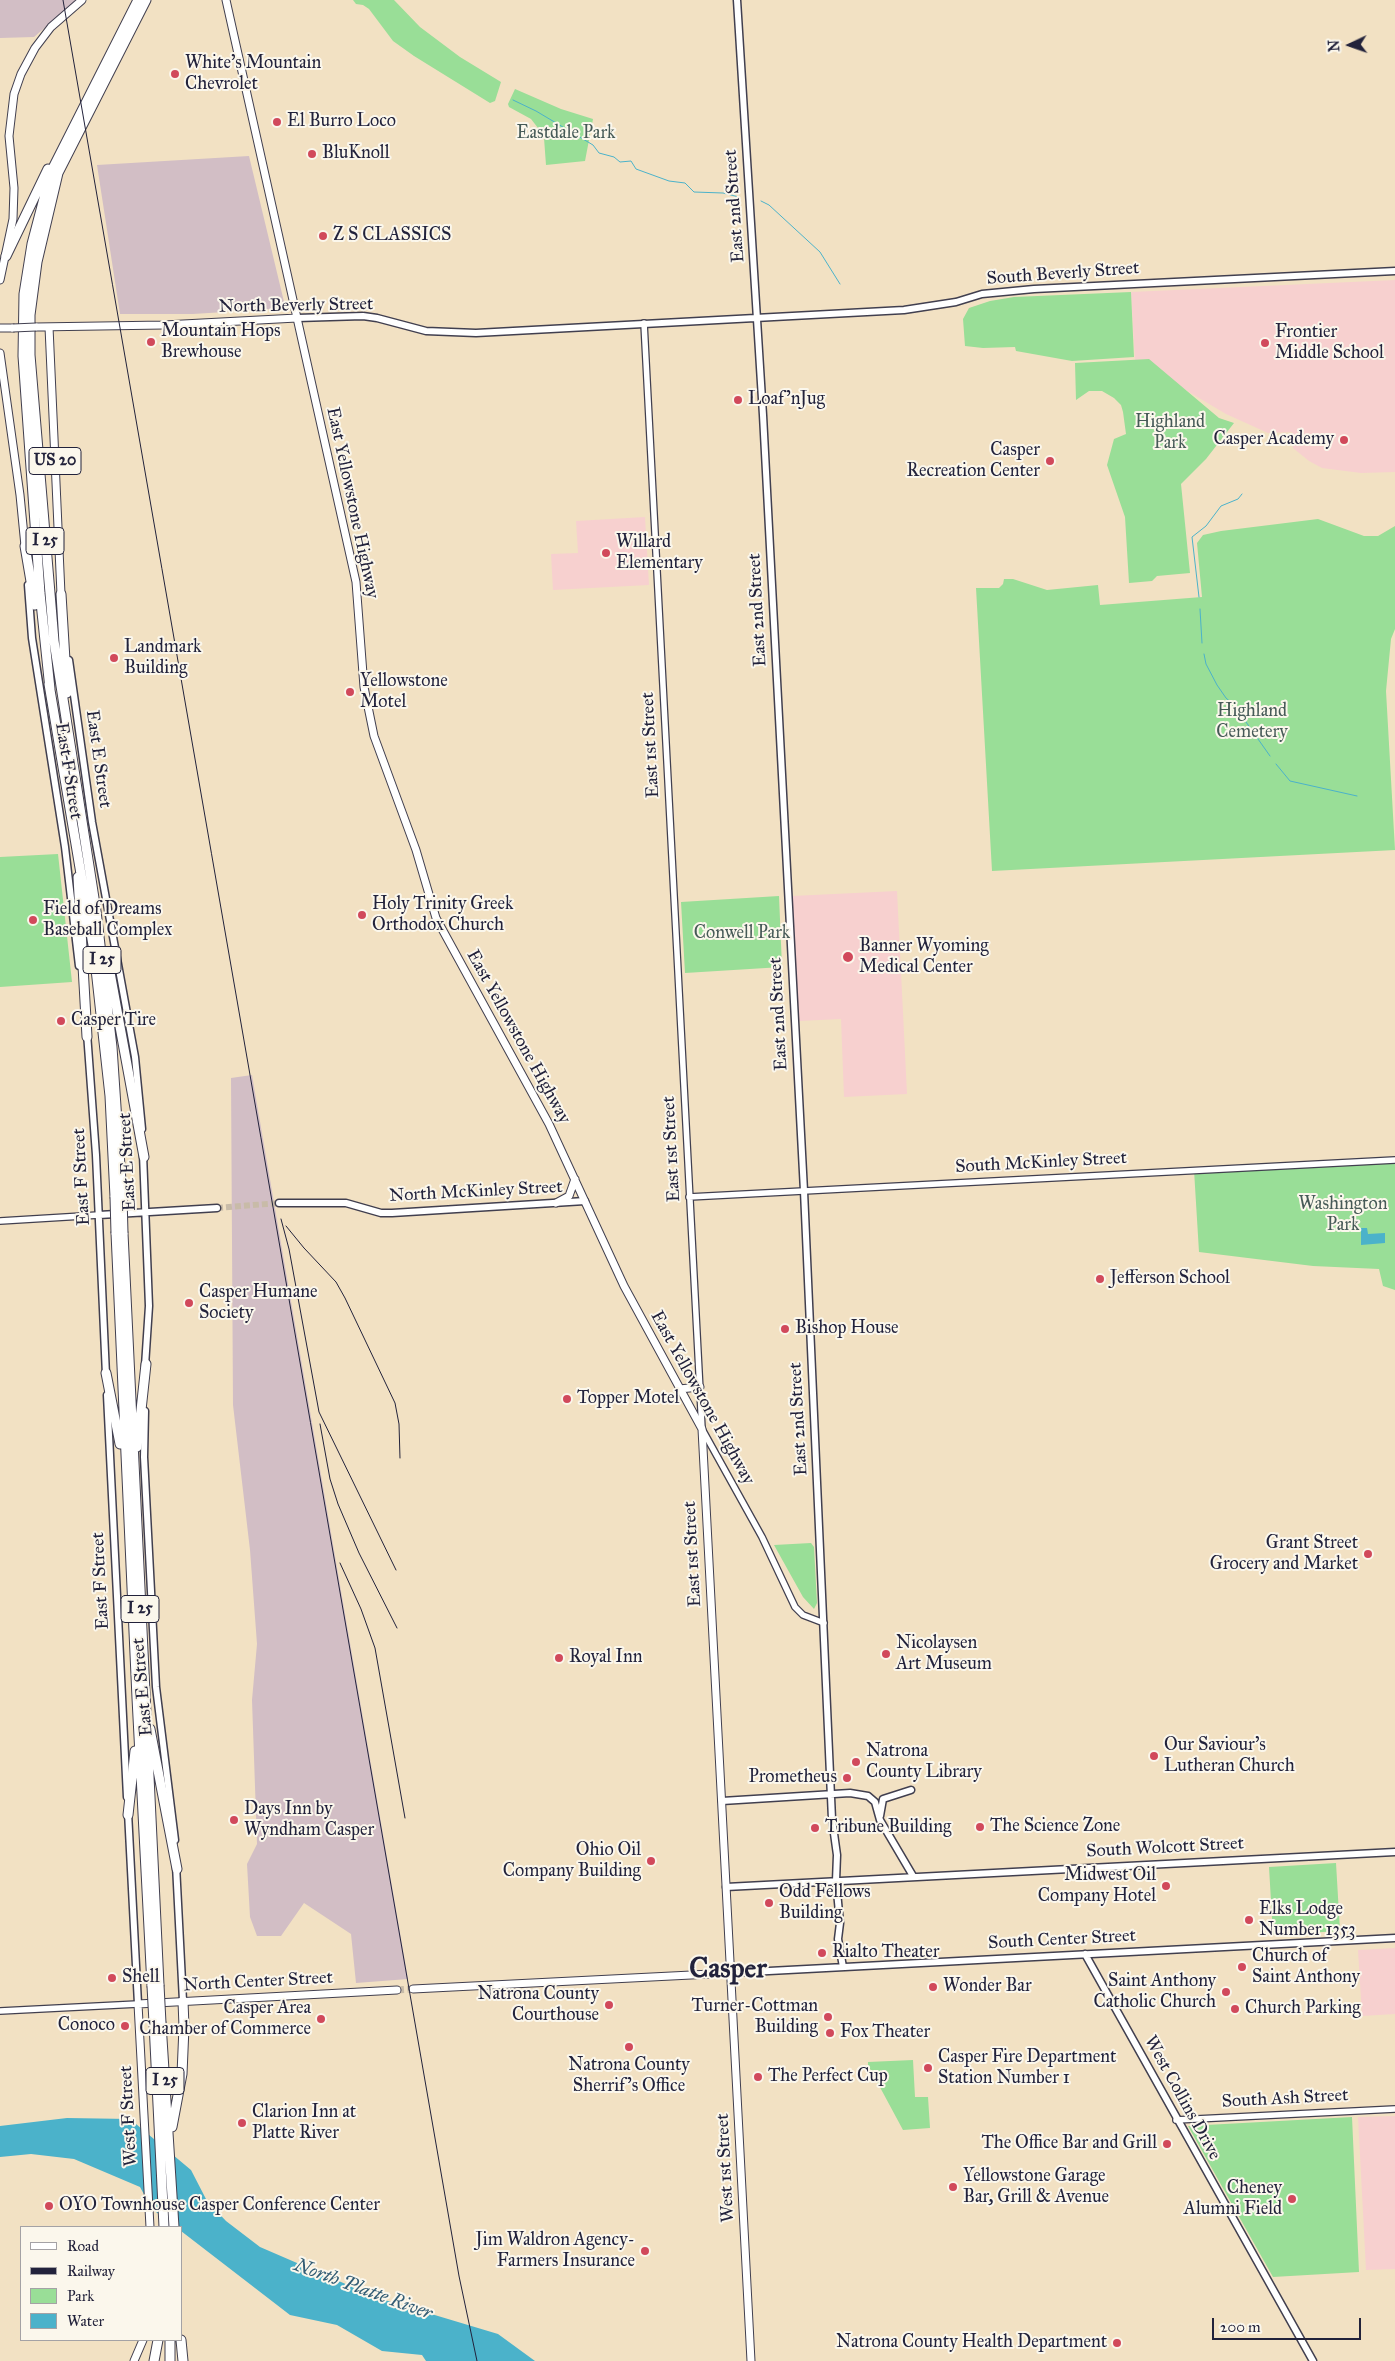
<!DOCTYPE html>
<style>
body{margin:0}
#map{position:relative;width:1395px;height:2361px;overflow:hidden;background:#f2e1c3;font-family:"IM FELL Great Primer",serif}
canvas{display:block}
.legend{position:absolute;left:20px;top:2226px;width:162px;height:115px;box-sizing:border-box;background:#fbf7ec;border:1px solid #a4a2a5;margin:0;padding:6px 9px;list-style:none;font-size:15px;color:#22223b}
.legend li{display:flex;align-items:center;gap:10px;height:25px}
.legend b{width:25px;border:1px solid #a4a2a5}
.north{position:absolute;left:1325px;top:20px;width:50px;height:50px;-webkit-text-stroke:4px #fbf7ec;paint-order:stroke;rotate:267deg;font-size:14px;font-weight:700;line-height:20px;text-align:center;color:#22223b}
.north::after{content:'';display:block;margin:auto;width:18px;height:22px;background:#22223b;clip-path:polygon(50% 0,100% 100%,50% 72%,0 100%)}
.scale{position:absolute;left:1212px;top:2318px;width:149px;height:22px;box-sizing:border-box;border:2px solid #22223b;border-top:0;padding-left:6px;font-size:15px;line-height:18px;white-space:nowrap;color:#22223b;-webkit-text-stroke:4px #fbf7ec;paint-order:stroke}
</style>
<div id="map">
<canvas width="1395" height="2361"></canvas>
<ul class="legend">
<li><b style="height:6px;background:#fff"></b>Road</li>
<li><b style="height:6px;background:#22223b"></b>Railway</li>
<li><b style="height:14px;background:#99de97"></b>Park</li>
<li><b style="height:14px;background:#4bb2ca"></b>Water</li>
</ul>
<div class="north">N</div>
<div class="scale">200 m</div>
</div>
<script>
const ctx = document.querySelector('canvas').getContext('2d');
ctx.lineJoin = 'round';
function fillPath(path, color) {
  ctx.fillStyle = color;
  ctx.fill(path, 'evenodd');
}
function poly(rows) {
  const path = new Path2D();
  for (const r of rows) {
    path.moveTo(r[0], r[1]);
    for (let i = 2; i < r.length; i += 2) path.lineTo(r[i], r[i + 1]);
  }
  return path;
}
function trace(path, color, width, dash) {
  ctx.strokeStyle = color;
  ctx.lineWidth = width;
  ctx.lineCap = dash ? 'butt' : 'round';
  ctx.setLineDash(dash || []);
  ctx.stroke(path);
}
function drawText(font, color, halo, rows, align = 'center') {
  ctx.font = font + ' "IM FELL Great Primer",serif';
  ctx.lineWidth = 4;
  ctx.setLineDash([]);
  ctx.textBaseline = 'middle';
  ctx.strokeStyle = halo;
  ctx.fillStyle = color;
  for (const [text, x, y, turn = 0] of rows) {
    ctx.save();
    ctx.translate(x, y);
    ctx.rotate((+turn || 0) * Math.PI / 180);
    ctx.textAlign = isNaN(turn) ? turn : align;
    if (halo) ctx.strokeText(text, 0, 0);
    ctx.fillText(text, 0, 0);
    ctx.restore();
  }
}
fillPath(poly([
 [1395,280,1395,472,1361,473,1322,468,1309,461,1293,448,1292,432,1268,433,1226,414,1135,360,1131,292],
 [645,517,649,585,553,590,551,554,578,553,576,521],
 [897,891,907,1094,844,1097,841,1019,799,1021,792,896],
 [1395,1948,1395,2014,1362,2016,1358,1950],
 [1395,2116,1395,2269,1366,2270,1358,2117]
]), '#f7d0cf');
fillPath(poly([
 [0,0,77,0,34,37,0,38],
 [249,156,285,306,272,309,193,314,120,314,97,165],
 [252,1075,408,1979,356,1983,351,1934,304,1903,281,1936,257,1936,250,1917,247,1864,257,1844,252,1700,257,1644,250,1550,233,1405,231,1078]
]), '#d2bec5');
fillPath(poly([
 [353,0,394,0,420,27,460,57,501,82,495,101,490,103,414,56,393,41,369,9,363,5,356,4],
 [515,89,561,109,593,119,585,161,546,165,544,138,538,128,531,119,509,107,508,104],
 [1131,292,1134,357,1072,361,1016,351,1015,347,983,348,965,346,963,319,969,308,990,301,1014,297],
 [1149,359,1219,418,1234,423,1206,459,1181,484,1190,573,1157,576,1152,581,1129,583,1125,517,1107,465,1114,439,1126,434,1123,412,1121,405,1114,398,1102,391,1089,391,1076,400,1075,363],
 [1318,519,1364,536,1378,536,1395,526,1395,629,1391,639,1386,691,1395,850,992,871,976,588,999,588,1003,584,1004,579,1013,579,1047,590,1098,585,1100,605,1202,597,1197,543,1203,535,1221,531],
 [58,854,72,982,0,987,0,857],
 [779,896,782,967,685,973,681,902],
 [1395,1161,1395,1290,1383,1286,1379,1269,1313,1266,1199,1252,1194,1170],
 [811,1543,814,1547,817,1603,814,1609,803,1597,774,1545],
 [1336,1863,1340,1931,1273,1935,1269,1867],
 [913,2060,915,2097,928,2097,930,2128,903,2130,868,2065,868,2062],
 [1352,2117,1359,2272,1273,2277,1188,2126]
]), '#99de97');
fillPath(poly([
 [1361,1228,1367,1228,1368,1234,1385,1233,1385,1243,1361,1245],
 [67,2118,130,2119,191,2170,207,2201,226,2221,260,2247,378,2298,498,2334,535,2361,426,2361,422,2355,382,2351,337,2325,290,2315,181,2231,181,2227,176,2227,152,2209,140,2187,74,2159,31,2154,0,2157,0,2126]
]), '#4bb2ca');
trace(poly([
 [513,100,536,111,593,145,599,153,614,157,620,162,631,161,636,169,669,181,685,183,694,192,723,193,739,197],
 [761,201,769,205,820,252,840,284],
 [1199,597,1192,537,1206,526,1221,506,1238,499,1242,494],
 [1200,609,1202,643],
 [1204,654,1206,664,1217,685,1226,698,1234,705,1270,756],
 [1276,764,1290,781,1357,796]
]), '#4bb2ca', 1);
trace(poly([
 [217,1208,279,1203]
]), '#c8bba8', 6, [6, 3]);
trace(poly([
 [397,1990,413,1989]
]), '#c8bba8', 7, [7, 3.5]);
const tertiary = poly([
 [644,323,702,1429,762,1537,795,1607,803,1615,824,1623],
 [689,1197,1395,1160],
 [0,1221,99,1215],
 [0,2011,138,2004],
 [1176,2120,1395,2109]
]);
const secondary = poly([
 [737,0,763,415,804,1191,832,1819,837,1855,836,1881,840,1923,838,1939,843,1967],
 [297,318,363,316,377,318,426,331,476,333,904,310,956,302,982,294,1034,289,1395,271],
 [28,585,32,638,65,847,79,966],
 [69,660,92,822,135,1057,142,1129],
 [87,1033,96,1155,106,1375],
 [143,1154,149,1306,145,1366],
 [279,1203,346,1203,381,1213,392,1213,585,1201],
 [99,1215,217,1208],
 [107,1395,127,1797],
 [145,1411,144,1457,156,1687,175,1840],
 [722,1801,850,1793,868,1796,875,1802,880,1820,913,1876],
 [128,1812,138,2004],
 [880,1816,883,1799,911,1790],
 [176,1865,183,2001],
 [726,1887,1395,1852],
 [1085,1954,1313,2361],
 [731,1973,1395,1938]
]);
const primary = poly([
 [226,0,356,582,364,687,374,736,416,850,436,918,549,1124,624,1286,702,1429,751,2361],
 [0,280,13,219,14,188,9,136,14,94,21,74,35,48,51,27,82,0],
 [36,327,164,325,297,318],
 [49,327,61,594],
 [0,328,13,328],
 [0,353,20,495,25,546],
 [556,1203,569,1196,575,1179],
 [679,1389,700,1387],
 [413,1989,731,1973],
 [150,2227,138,2004,397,1990],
 [134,2361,143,2340]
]);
const motorway = poly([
 [6,256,48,169],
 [25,546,35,605],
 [61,594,67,693],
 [49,684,94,951,110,1096,115,1197],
 [50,689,40,593,23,356,24,294,32,244,51,172,138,0],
 [78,877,87,1037],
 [107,956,144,1157],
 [122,1196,112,1047,96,911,54,641,30,355,30,315,37,262,58,173,146,0],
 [116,1233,137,1698,152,1986],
 [123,1233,159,1985],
 [106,1373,120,1444],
 [137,1447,146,1364],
 [150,1729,177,1869],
 [128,1815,135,1751],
 [154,2023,164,2227],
 [161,2023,174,2227],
 [172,2127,182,2074,184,2027,183,2001],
 [181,2340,183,2361],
 [154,2361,158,2340],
 [170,2361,170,2340]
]);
trace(tertiary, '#413f4f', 8);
trace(secondary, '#413f4f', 9);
trace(primary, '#413f4f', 9);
trace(motorway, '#413f4f', 11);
trace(tertiary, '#fff', 5.5);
trace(secondary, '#fff', 6);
trace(primary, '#fff', 7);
trace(motorway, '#fff', 9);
trace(poly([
 [63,0,459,2276,477,2361],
 [281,1219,289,1249,319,1412,396,1570],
 [286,1226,304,1248,336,1282,345,1298,395,1403,399,1424,400,1458],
 [320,1424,330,1479,338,1504,359,1553,397,1628],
 [340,1563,361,1609,375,1648,405,1818]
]), '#22223b', 1);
const primaryBridge = poly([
 [13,328,36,327]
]);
const motorwayBridge = poly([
 [122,1196,123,1233],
 [115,1197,116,1233],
 [159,1985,161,2023],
 [152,1986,154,2023]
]);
trace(primaryBridge, '#413f4f', 9, []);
trace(motorwayBridge, '#413f4f', 11, []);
trace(primaryBridge, '#fff', 7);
trace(motorwayBridge, '#fff', 9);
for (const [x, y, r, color] of [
 [175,74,5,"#d1495b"],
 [277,122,5,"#d1495b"],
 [312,154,5,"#d1495b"],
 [323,236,5,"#d1495b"],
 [151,342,5,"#d1495b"],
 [1265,343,5,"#d1495b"],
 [738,400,5,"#d1495b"],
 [1344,440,5,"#d1495b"],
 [1050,461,5,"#d1495b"],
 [606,553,5,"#d1495b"],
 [114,658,5,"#d1495b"],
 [350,692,5,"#d1495b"],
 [362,915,5,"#d1495b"],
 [33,920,5,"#d1495b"],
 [848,957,6,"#d1495b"],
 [61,1021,5,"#d1495b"],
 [1100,1279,5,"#d1495b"],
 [189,1303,5,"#d1495b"],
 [785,1329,5,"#d1495b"],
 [567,1399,5,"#d1495b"],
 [1368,1554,5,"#d1495b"],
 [886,1654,5,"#d1495b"],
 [559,1658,5,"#d1495b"],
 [1154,1756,5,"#d1495b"],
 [856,1762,5,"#d1495b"],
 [847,1778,5,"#d1495b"],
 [234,1820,5,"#d1495b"],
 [980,1827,5,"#d1495b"],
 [815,1828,5,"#d1495b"],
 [651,1861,5,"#d1495b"],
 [1166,1886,5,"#d1495b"],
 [769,1903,5,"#d1495b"],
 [1249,1920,5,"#d1495b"],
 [822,1953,5,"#d1495b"],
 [1242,1967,5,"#d1495b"],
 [112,1978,5,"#d1495b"],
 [933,1987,5,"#d1495b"],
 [1226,1992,5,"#d1495b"],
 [609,2005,5,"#d1495b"],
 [1235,2009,5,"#d1495b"],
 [828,2017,5,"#d1495b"],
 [321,2019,5,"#d1495b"],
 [125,2026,5,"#d1495b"],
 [830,2033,5,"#d1495b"],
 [629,2047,5,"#d1495b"],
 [928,2068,5,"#d1495b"],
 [758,2077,5,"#d1495b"],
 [242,2123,5,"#d1495b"],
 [1167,2144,5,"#d1495b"],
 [953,2187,5,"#d1495b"],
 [1292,2199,5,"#d1495b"],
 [49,2206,5,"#d1495b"],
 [645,2251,5,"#d1495b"],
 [1117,2343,5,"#d1495b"]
]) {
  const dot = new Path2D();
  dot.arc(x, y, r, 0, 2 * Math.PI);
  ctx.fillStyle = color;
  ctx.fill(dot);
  trace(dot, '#fbf7ec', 2);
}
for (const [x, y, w] of [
 [55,461,52],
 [45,541,38],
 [102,960,38],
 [140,1609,38],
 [165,2081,38]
]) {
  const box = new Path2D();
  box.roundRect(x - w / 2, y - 13.5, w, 27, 4);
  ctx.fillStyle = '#fbf7ec';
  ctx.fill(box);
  trace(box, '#22223b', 1);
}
drawText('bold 16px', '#22223b', null, [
 ["US 20",55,461],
 ["I 25",45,541],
 ["I 25",102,960],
 ["I 25",140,1609],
 ["I 25",165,2081]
]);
drawText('18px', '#22223b', '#fbf7ec', [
 ["White's Mountain",185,64],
 ["Chevrolet",185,85],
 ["El Burro Loco",287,122],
 ["BluKnoll",322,154],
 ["Z S CLASSICS",333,236],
 ["Mountain Hops",161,332],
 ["Brewhouse",161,353],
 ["Frontier",1275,333],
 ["Middle School",1275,354],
 ["Loaf'nJug",748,400],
 ["Casper Academy",1334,440,"right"],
 ["Casper",1040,451,"right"],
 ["Recreation Center",1040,472,"right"],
 ["Willard",616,543],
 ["Elementary",616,564],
 ["Landmark",124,648],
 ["Building",124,669],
 ["Yellowstone",360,682],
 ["Motel",360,703],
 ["Holy Trinity Greek",372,905],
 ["Orthodox Church",372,926],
 ["Field of Dreams",43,910],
 ["Baseball Complex",43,931],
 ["Banner Wyoming",859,947],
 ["Medical Center",859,968],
 ["Casper Tire",71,1021],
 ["Jefferson School",1110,1279],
 ["Casper Humane",199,1293],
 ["Society",199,1314],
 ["Bishop House",795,1329],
 ["Topper Motel",577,1399],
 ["Grant Street",1358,1544,"right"],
 ["Grocery and Market",1358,1565,"right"],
 ["Nicolaysen",896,1644],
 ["Art Museum",896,1665],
 ["Royal Inn",569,1658],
 ["Our Saviour's",1164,1746],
 ["Lutheran Church",1164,1767],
 ["Natrona",866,1752],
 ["County Library",866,1773],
 ["Prometheus",837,1778,"right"],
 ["Days Inn by",244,1810],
 ["Wyndham Casper",244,1831],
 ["The Science Zone",990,1827],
 ["Tribune Building",825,1828],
 ["Ohio Oil",641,1851,"right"],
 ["Company Building",641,1872,"right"],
 ["Midwest Oil",1156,1876,"right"],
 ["Company Hotel",1156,1897,"right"],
 ["Odd Fellows",779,1893],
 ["Building",779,1914],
 ["Elks Lodge",1259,1910],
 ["Number 1353",1259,1931],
 ["Rialto Theater",832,1953],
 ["Church of",1252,1957],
 ["Saint Anthony",1252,1978],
 ["Shell",122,1978],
 ["Saint Anthony",1216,1982,"right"],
 ["Catholic Church",1216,2003,"right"],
 ["Wonder Bar",943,1987],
 ["Natrona County",599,1995,"right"],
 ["Courthouse",599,2016,"right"],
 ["Turner-Cottman",818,2007,"right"],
 ["Building",818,2028,"right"],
 ["Casper Area",311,2009,"right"],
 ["Chamber of Commerce",311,2030,"right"],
 ["Church Parking",1245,2009],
 ["Conoco",115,2026,"right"],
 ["Fox Theater",840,2033],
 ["Casper Fire Department",938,2058],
 ["Station Number 1",938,2079],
 ["Natrona County",629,2066,"center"],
 ["Sherrif's Office",629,2087,"center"],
 ["The Perfect Cup",768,2077],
 ["Clarion Inn at",252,2113],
 ["Platte River",252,2134],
 ["The Office Bar and Grill",1157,2144,"right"],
 ["Yellowstone Garage",963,2177],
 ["Bar, Grill & Avenue",963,2198],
 ["Cheney",1282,2189,"right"],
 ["Alumni Field",1282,2210,"right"],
 ["OYO Townhouse Casper Conference Center",59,2206],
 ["Jim Waldron Agency-",635,2241,"right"],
 ["Farmers Insurance",635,2262,"right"],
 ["Natrona County Health Department",1107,2343,"right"]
], 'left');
drawText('18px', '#465a57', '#fbf7ec', [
 ["Eastdale Park",566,134],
 ["Highland",1170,423],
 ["Park",1170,444],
 ["Highland",1252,712],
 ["Cemetery",1252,733],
 ["Conwell Park",742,934],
 ["Washington",1343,1205],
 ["Park",1343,1226]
]);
drawText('18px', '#22223b', '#fbf7ec', [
 ["East 2nd Street",735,206,-94],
 ["South Beverly Street",1063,274,-4],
 ["North Beverly Street",296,306,-1],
 ["East Yellowstone Highway",352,503,78],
 ["East 2nd Street",758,610,-93],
 ["East 1st Street",651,745,-93],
 ["East E Street",98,759,82],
 ["East F Street",68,771,81],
 ["East 2nd Street",779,1014,-93],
 ["East Yellowstone Highway",518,1037,61],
 ["East 1st Street",672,1149,-93],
 ["East E Street",128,1162,-93],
 ["South McKinley Street",1041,1163,-3],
 ["East F Street",82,1177,-93],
 ["North McKinley Street",476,1192,-3],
 ["East Yellowstone Highway",702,1398,61],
 ["East 2nd Street",799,1419,-93],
 ["East 1st Street",693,1554,-93],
 ["East F Street",101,1581,-93],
 ["East E Street",143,1687,-95],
 ["South Wolcott Street",1165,1848,-3],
 ["South Center Street",1062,1940,-3],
 ["North Center Street",258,1982,-3],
 ["West Collins Drive",1182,2098,61],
 ["South Ash Street",1285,2099,-3],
 ["West F Street",129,2116,-93],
 ["West 1st Street",726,2168,-93]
]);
drawText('italic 19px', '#325c74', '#fbf7ec', [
 ["North Platte River",363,2290,20]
]);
drawText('bold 28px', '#22223b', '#fbf7ec', [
 ["Casper",728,1970]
]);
</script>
